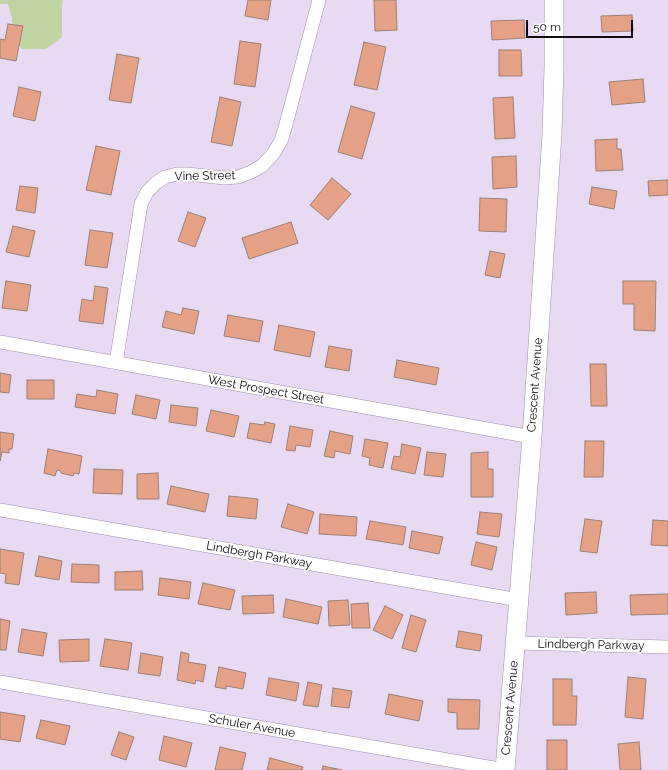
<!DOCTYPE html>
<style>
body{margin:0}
#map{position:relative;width:668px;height:770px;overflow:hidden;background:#e8daf3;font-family:Raleway,sans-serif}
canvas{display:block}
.scale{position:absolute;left:526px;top:20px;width:107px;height:18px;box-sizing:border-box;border:2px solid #0f0a13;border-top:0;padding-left:5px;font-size:12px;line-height:14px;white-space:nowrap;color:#0f0a13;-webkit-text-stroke:3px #fff;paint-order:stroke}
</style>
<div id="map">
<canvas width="668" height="770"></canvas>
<div class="scale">50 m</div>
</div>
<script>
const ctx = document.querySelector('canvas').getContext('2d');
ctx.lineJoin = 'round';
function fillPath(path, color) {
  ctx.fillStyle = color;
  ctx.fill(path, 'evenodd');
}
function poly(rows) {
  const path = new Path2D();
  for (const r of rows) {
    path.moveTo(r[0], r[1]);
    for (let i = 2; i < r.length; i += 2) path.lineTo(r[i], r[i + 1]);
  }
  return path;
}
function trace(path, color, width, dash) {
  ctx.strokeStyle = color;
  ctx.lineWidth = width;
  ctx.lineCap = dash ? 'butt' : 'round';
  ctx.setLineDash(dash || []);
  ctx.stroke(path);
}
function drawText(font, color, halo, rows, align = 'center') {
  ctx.font = font + ' Raleway,sans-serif';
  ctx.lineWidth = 3.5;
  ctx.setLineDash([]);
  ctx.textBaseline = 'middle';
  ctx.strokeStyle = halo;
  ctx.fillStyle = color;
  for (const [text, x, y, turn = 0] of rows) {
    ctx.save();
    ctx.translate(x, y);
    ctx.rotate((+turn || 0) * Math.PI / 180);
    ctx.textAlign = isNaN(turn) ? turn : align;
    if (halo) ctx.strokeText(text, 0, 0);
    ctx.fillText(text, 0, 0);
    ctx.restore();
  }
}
fillPath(poly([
 [0,0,63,0,62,5,62,37,46,49,22,49,13,36,12,18,8,4,0,4]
]), '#bfd3a3');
const building = poly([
 [248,0,271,0,268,20,245,16,248,0],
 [374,0,396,0,397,30,375,31,374,0],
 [632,15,633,31,602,32,601,16,632,15],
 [524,20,525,38,492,40,491,21,524,20],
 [8,24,23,26,16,61,0,58,0,39,5,40,8,24],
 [240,41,261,44,255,87,234,84,240,41],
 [364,42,386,47,377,90,354,85,364,42],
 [499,50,521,50,522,76,499,76,499,50],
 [117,54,139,58,131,103,109,100,117,54],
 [643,79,645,102,612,105,609,82,643,79],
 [19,87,41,92,35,121,13,116,19,87],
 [220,97,241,102,232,146,211,142,220,97],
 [513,97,515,138,495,139,493,98,513,97],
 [351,106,375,113,362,159,338,152,351,106],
 [617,139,617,149,621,149,623,170,596,171,595,140,617,139],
 [96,146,120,151,111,195,86,190,96,146],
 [516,156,517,187,493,189,492,157,516,156],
 [332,178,351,194,328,220,310,205,332,178],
 [668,180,668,195,649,196,648,181,668,180],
 [20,186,38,188,35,213,16,210,20,186],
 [592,187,617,191,614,209,589,204,592,187],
 [480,198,507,199,506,232,479,231,480,198],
 [188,212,206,218,195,247,178,241,188,212],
 [291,222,298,243,249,259,242,238,291,222],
 [13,226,35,231,29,257,6,252,13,226],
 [90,230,113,233,107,268,85,265,90,230],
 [490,251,505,254,500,278,485,275,490,251],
 [6,281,31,285,27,311,2,308,6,281],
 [623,281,656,281,655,331,634,330,634,304,623,304,623,281],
 [95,286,108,288,103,324,79,321,82,299,93,301,95,286],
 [183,308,199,311,194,334,162,327,166,311,181,315,183,308],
 [228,315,263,321,259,342,224,336,228,315],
 [279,325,315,332,310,357,274,350,279,325],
 [329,346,352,350,349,371,325,367,329,346],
 [397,360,439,368,436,385,394,377,397,360],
 [590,364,606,364,607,406,591,406,590,364],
 [0,373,11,375,9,393,0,392,0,373],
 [27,380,54,380,54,399,27,399,27,380],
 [97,390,118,394,115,414,75,407,77,394,96,397,97,390],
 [136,395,160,400,156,419,132,414,136,395],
 [171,405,198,408,196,426,169,422,171,405],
 [211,410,239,416,234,437,206,431,211,410],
 [265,422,275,424,271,443,247,438,250,423,264,425,265,422],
 [290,426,313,430,310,447,296,445,295,451,286,450,290,426],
 [330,431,353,436,350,454,335,451,334,458,324,456,330,431],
 [0,432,14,434,12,449,9,449,9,453,2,452,0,461,0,432],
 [365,439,388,443,383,468,369,465,370,458,362,456,365,439],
 [585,441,604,441,603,477,584,477,585,441],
 [402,444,421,448,415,474,391,469,394,456,400,457,402,444],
 [48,449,82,456,79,474,74,473,73,476,61,473,61,471,57,470,55,476,44,473,48,449],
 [427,452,446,454,443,477,424,475,427,452],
 [488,452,488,469,493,469,493,497,471,497,471,453,488,452],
 [94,469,123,470,122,494,93,493,94,469],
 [158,473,159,499,137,499,137,474,158,473],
 [171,486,209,494,205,512,167,504,171,486],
 [229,496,258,499,256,519,227,516,229,496],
 [288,504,314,512,307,534,281,527,288,504],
 [480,512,502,514,499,537,477,534,480,512],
 [320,514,357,517,356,536,319,534,320,514],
 [585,519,602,521,597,553,580,551,585,519],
 [653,520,668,521,668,546,651,545,653,520],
 [370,521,406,527,403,545,366,539,370,521],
 [412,531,443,537,439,554,409,548,412,531],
 [476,542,497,547,492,570,471,565,476,542],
 [0,549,24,553,19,585,5,583,6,574,0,573,0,549],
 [39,556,62,561,59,580,35,576,39,556],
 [72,564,99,565,99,583,71,582,72,564],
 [142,571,143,590,115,590,115,572,142,571],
 [160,578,191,582,189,599,158,595,160,578],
 [203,583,235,590,230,610,198,604,203,583],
 [596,592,597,613,566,615,565,593,596,592],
 [668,594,668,614,631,615,630,595,668,594],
 [273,595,274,613,243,614,242,596,273,595],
 [286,599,322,607,318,624,283,617,286,599],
 [348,600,350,625,329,626,328,601,348,600],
 [368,603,370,628,352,628,351,604,368,603],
 [385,606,403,615,392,639,373,630,385,606],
 [411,615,426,620,416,652,402,648,411,615],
 [0,619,10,621,6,650,0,650,0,619],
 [22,629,47,633,43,656,18,652,22,629],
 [459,631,482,635,480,651,456,647,459,631],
 [89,639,89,661,60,662,59,640,89,639],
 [105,639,132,643,128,670,100,666,105,639],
 [181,652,189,654,188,662,206,665,203,682,196,680,195,684,177,680,181,652],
 [141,653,163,657,160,676,138,673,141,653],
 [219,667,246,673,243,689,226,686,226,689,215,687,219,667],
 [628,677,646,679,643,719,625,717,628,677],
 [269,678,299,683,296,701,266,695,269,678],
 [553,679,572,679,572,696,577,696,576,725,553,725,553,679],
 [308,682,322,685,318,707,303,705,308,682],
 [333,688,352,691,349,708,331,706,333,688],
 [389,694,423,701,419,721,385,714,389,694],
 [448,699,480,700,479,729,457,729,457,713,448,712,448,699],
 [0,712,25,716,20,742,0,739,0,712],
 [41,720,70,726,65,745,36,738,41,720],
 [119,732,134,737,126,760,111,755,119,732],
 [164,736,192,743,186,767,159,760,164,736],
 [547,740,567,740,567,770,547,770,547,740],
 [639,742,641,770,620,770,618,744,639,742],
 [220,747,246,753,242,770,215,770,220,747],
 [270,758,303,767,302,770,267,770,270,758],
 [323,766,342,770,322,770,323,766]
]);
fillPath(building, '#e4a188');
trace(building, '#9a7f75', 1);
const street = poly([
 [0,342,532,437],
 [116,363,141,204,147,192,156,183,165,177,177,174,188,174,224,178,238,177,251,172,262,166,273,154,281,141,285,128,319,0],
 [0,510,519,600],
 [515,643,668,647],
 [0,682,505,770]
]);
const secondary = poly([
 [505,770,532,437,552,134,554,67,554,0]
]);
trace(street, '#9d8fa7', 14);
trace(secondary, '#9d8fa7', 20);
trace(street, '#fff', 13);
trace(secondary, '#fff', 19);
drawText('12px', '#0f0a13', '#fff', [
 ["Vine Street",205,176,-1],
 ["Crescent Avenue",535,385,-86],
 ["West Prospect Street",266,390,10],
 ["Lindbergh Parkway",259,555,10],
 ["Lindbergh Parkway",591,645,1],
 ["Crescent Avenue",510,708,-85],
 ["Schuler Avenue",252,726,10]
]);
</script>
